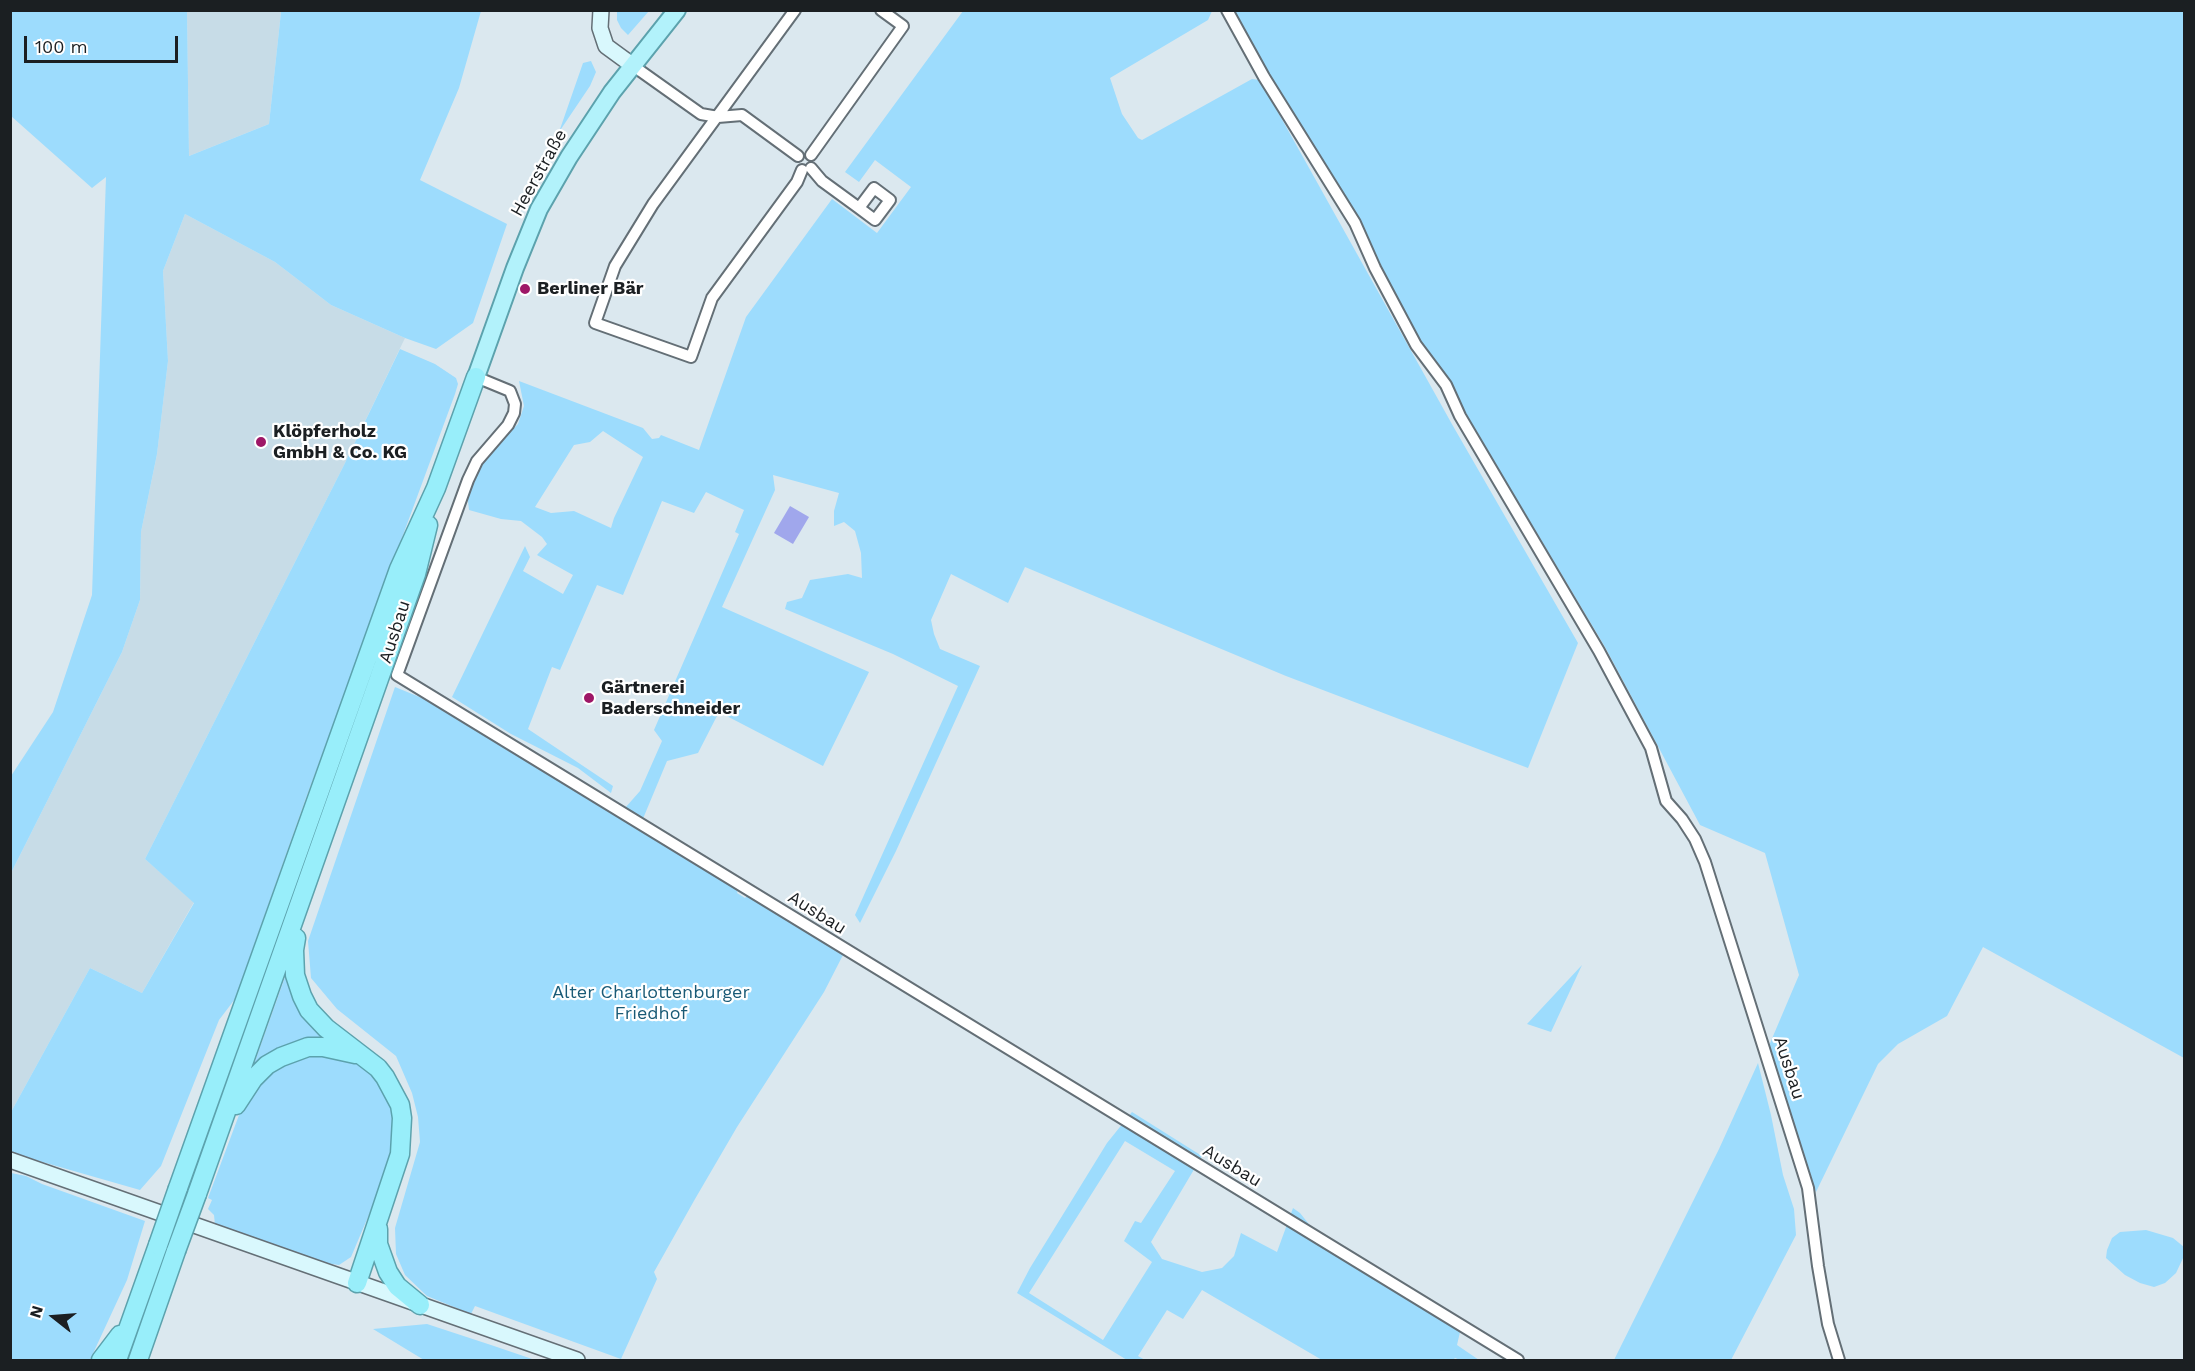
<!DOCTYPE html>
<meta charset="utf-8">
<style>
body{margin:0}
#map{position:relative;width:2195px;height:1371px;overflow:hidden;background:#dbe8ef;font-family:"Work Sans",sans-serif}
canvas{display:block}
.frame{position:absolute;inset:0;border:12px solid #1b1f22;pointer-events:none}
.north{position:absolute;left:24px;top:1287px;width:60px;height:60px;-webkit-text-stroke:4px #fff;paint-order:stroke;rotate:287deg;font-size:16px;font-weight:700;line-height:24px;text-align:center;color:#1b1f22}
.north::after{content:'';display:block;margin:auto;width:21px;height:27px;background:#1b1f22;clip-path:polygon(50% 0,100% 100%,50% 72%,0 100%)}
.scale{position:absolute;left:24px;top:36px;width:154px;height:27px;box-sizing:border-box;border:3px solid #1b1f22;border-top:0;padding-left:8px;font-size:18px;line-height:21px;white-space:nowrap;color:#1b1f22;-webkit-text-stroke:4px #fff;paint-order:stroke}
</style>
<div id="map">
<canvas width="2195" height="1371"></canvas>
<div class="frame"></div>
<div class="north">N</div>
<div class="scale">100 m</div>
</div>
<script>
const ctx = document.querySelector('canvas').getContext('2d');
ctx.lineJoin = 'round';
function fillPath(path, color) {
  ctx.fillStyle = color;
  ctx.fill(path, 'evenodd');
}
function poly(rows) {
  const path = new Path2D();
  for (const r of rows) {
    path.moveTo(r[0], r[1]);
    for (let i = 2; i < r.length; i += 2) path.lineTo(r[i], r[i + 1]);
  }
  return path;
}
function trace(path, color, width, dash) {
  ctx.strokeStyle = color;
  ctx.lineWidth = width;
  ctx.lineCap = dash ? 'butt' : 'round';
  ctx.setLineDash(dash || []);
  ctx.stroke(path);
}
function drawText(font, color, halo, rows, align = 'center') {
  ctx.font = font + ' "Work Sans",sans-serif';
  ctx.lineWidth = 4.5;
  ctx.setLineDash([]);
  ctx.textBaseline = 'middle';
  ctx.strokeStyle = halo;
  ctx.fillStyle = color;
  for (const [text, x, y, turn = 0] of rows) {
    ctx.save();
    ctx.translate(x, y);
    ctx.rotate((+turn || 0) * Math.PI / 180);
    ctx.textAlign = isNaN(turn) ? turn : align;
    if (halo) ctx.strokeText(text, 0, 0);
    ctx.fillText(text, 0, 0);
    ctx.restore();
  }
}
fillPath(poly([
 [187,11,288,11,281,12,269,124,189,156],
 [185,214,275,262,331,305,405,338,344,465,145,859,194,902,142,993,90,968,11,1112,11,873,122,652,140,600,141,532,157,454,168,361,163,271]
]), '#c7dce7');
fillPath(poly([
 [288,10,481,11,459,88,420,180,507,224,473,323,436,349,405,338,331,305,275,262,185,214,163,271,168,361,157,454,141,532,140,600,122,652,11,873,11,776,53,712,92,595,106,177,92,188,11,116,11,11,187,11,189,156,269,124,281,12],
 [617,11,617,10,649,11,628,35,621,28,617,20],
 [963,11,1212,11,1208,20,1110,78,1122,114,1138,138,1142,140,1252,79,1260,80,1453,426,1578,643,1528,768,1286,676,1025,567,1008,603,951,574,931,620,934,634,940,649,980,666,896,851,860,923,855,915,958,686,893,654,785,609,787,602,802,598,810,580,848,574,862,578,861,553,855,531,844,522,834,526,834,511,839,493,773,475,775,490,722,607,869,672,823,766,719,712,698,753,667,761,642,821,625,808,640,791,662,741,654,730,739,534,735,532,744,510,706,492,694,513,662,501,623,595,597,585,560,670,552,667,528,729,613,786,611,793,578,768,511,734,452,697,525,546,530,557,523,571,563,594,573,575,537,555,547,544,542,537,521,521,501,519,469,510,467,492,475,476,489,453,518,424,524,406,519,381,643,428,652,439,659,438,661,435,699,450,746,317,832,199,877,233,911,187,875,160,859,182,845,172],
 [603,431,643,457,614,518,611,528,574,511,551,513,535,507,574,445,590,442],
 [1231,11,2184,11,2184,1058,1983,947,1947,1016,1898,1044,1878,1064,1816,1192,1808,1174,1768,1048,1799,975,1765,853,1700,825,1605,647,1448,384,1418,342,1295,119],
 [591,61,596,72,590,86,559,132,583,63],
 [400,349,435,364,456,378,458,384,455,394,306,798,235,999,219,1020,161,1166,140,1190,11,1153,11,1112,90,968,142,993,194,903,145,859,344,465],
 [395,687,422,698,738,890,737,893,745,898,747,896,843,955,824,992,737,1127,695,1199,654,1272,657,1279,621,1359,475,1306,471,1314,427,1296,405,1275,396,1254,395,1228,420,1142,418,1117,412,1093,396,1056,337,1009,311,978,308,941],
 [290,963,292,983,342,1044,256,1069,254,1064],
 [1582,965,1551,1032,1527,1024],
 [307,1052,356,1060,371,1070,392,1102,395,1141,385,1177,351,1257,339,1265,325,1263,215,1225,214,1215,208,1209,212,1200,208,1198,242,1107,263,1075],
 [1758,1063,1771,1115,1783,1175,1794,1209,1796,1235,1731,1360,1614,1360,1719,1149],
 [1132,1112,1202,1156,1151,1242,1162,1259,1202,1272,1222,1268,1234,1256,1241,1233,1277,1252,1293,1208,1300,1213,1312,1228,1373,1265,1377,1279,1460,1332,1457,1345,1479,1360,1460,1360,1455,1358,1453,1360,1322,1360,1202,1290,1183,1319,1167,1310,1138,1356,1145,1360,1127,1360,1017,1293,1030,1268,1107,1143],
 [1125,1141,1175,1171,1141,1223,1135,1221,1124,1241,1152,1262,1103,1340,1029,1293],
 [11,1173,26,1176,42,1184,145,1221,127,1280,90,1360,11,1360],
 [2146,1230,2173,1238,2184,1247,2184,1256,2176,1273,2165,1283,2154,1287,2140,1283,2125,1275,2106,1258,2107,1250,2112,1238,2120,1232],
 [427,1324,494,1346,535,1360,424,1360,373,1329]
]), '#9ddcfd');
fillPath(poly([
 [790,506,809,517,793,544,774,533]
]), '#a0a7ec');
const minor = poly([
 [795,10,653,204,615,266,595,323,691,357,712,298,797,182,802,170],
 [1227,10,1264,77,1355,223,1375,268,1416,345,1446,385,1460,416,1599,651,1651,748,1666,801,1682,819,1695,839,1705,862,1808,1188,1818,1266,1828,1324,1839,1360],
 [632,65,701,114,718,117,742,115,798,156],
 [811,155,903,26,881,10],
 [811,168,822,181,859,208,875,220,890,200,874,188,859,208],
 [476,377,510,391,515,404,514,413,508,425,477,461,468,480,397,675,1518,1360]
]);
const secondary = poly([
 [601,10,600,28,606,46,632,65],
 [10,1160,577,1360]
]);
const primary = poly([
 [476,377,515,268,539,209,569,157,612,92,677,10]
]);
const trunk = poly([
 [296,938,294,950,295,975,302,996,309,1010,326,1028,378,1068,385,1077,400,1105,402,1118,400,1154,357,1283],
 [236,1105,253,1079,267,1065,281,1057,308,1047,323,1047,355,1054],
 [178,1188,399,569,436,488,476,377],
 [197,1194,416,574,428,525],
 [378,1229,378,1244,388,1272,397,1286,420,1305],
 [101,1360,120,1335],
 [117,1360,158,1245],
 [138,1360,176,1251]
]);
trace(minor, '#646f76', 14);
trace(secondary, '#646f76', 18);
trace(primary, '#5ca2ad', 20);
trace(trunk, '#5ca2ad', 21);
trace(minor, '#fff', 10);
trace(secondary, '#d9f8fd', 15);
trace(primary, '#b2f2fb', 16);
trace(trunk, '#98eefa', 18);
const trunkBridge = poly([
 [158,1245,178,1188],
 [176,1251,197,1194]
]);
trace(trunkBridge, '#5ca2ad', 21, []);
trace(trunkBridge, '#98eefa', 18);
for (const [x, y, r, color] of [
 [525,289,6,"#9e1767"],
 [261,442,6,"#9e1767"],
 [589,698,6,"#9e1767"]
]) {
  const dot = new Path2D();
  dot.arc(x, y, r, 0, 2 * Math.PI);
  ctx.fillStyle = color;
  ctx.fill(dot);
  trace(dot, '#fff', 2);
}
drawText('18px', '#1b1f22', '#fff', [
 ["Heerstraße",539,173,-61],
 ["Ausbau",395,632,-72],
 ["Ausbau",817,913,32],
 ["Ausbau",1789,1068,72],
 ["Ausbau",1232,1166,31]
]);
drawText('bold 18px', '#1b1f22', '#fff', [
 ["Berliner Bär",537,289],
 ["Klöpferholz",273,432],
 ["GmbH & Co. KG",273,453],
 ["Gärtnerei",601,688],
 ["Baderschneider",601,709]
], 'left');
drawText('18px', '#195a76', '#fff', [
 ["Alter Charlottenburger",651,993],
 ["Friedhof",651,1014]
]);
</script>
